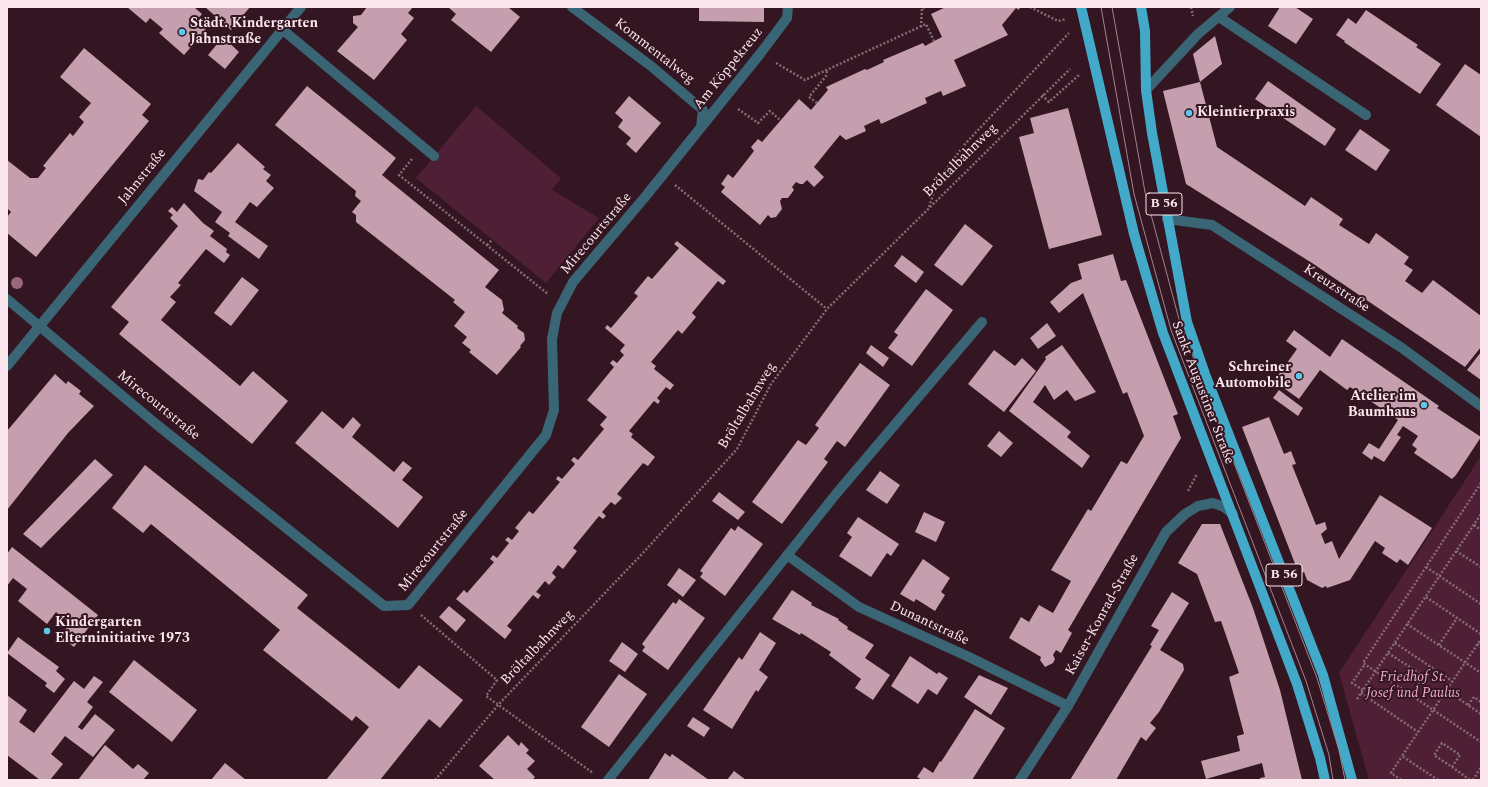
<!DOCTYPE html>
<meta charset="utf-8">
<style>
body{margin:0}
#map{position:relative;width:1488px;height:787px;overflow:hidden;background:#331622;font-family:Spectral,serif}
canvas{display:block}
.frame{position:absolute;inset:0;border:8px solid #fbe6ed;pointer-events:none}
</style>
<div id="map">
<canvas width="1488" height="787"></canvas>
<div class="frame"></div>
</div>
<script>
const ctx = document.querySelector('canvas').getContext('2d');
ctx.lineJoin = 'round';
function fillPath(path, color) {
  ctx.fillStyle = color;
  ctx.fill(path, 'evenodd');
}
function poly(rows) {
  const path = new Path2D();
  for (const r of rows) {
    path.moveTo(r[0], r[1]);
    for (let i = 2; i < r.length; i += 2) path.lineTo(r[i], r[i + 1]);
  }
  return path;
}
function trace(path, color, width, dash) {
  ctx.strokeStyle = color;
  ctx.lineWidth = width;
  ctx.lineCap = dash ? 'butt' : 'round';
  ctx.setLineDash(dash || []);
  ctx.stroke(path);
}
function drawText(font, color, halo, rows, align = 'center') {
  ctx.font = font + ' Spectral,serif';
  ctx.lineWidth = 4;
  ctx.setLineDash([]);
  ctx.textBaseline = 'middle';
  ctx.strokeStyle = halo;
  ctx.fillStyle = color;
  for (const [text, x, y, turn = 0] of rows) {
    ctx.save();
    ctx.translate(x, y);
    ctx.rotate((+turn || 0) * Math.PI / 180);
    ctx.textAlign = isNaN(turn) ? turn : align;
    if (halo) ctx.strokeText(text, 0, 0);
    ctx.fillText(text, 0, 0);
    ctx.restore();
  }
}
fillPath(poly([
 [476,106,561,178,552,190,599,218,546,283,416,178],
 [1481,456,1481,780,1369,780,1339,673]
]), '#4f2035');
fillPath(poly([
 [127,7,194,7,202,14,196,21,206,30,184,55,159,33,163,29,150,18,146,23],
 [205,7,250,7,231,30],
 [367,7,413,7,408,13,414,18,401,34,407,40,374,80,337,51,358,27,353,23,353,16,361,15],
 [448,7,508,7,520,17,491,52,451,20,456,14],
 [699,7,764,7,764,22,699,21],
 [946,7,1020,7,1019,10,1016,8,1002,25,1008,35,954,60,966,86,943,96,941,91,925,98,927,103,881,124,879,119,864,126,866,131,846,140,840,135,814,167,824,177,814,187,807,180,803,184,800,184,796,182,792,187,794,190,788,198,782,198,780,201,782,209,776,217,771,218,768,215,760,225,721,192,725,187,721,184,728,174,733,178,754,151,751,147,758,139,762,142,799,99,811,110,828,90,826,87,865,69,867,70,884,62,883,60,923,43,925,46,942,37,931,14],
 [1280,7,1295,7,1313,19,1296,44,1268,26],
 [1366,10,1418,45,1416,47,1441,64,1420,94,1344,42,1345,41,1336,35,1348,18,1356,24],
 [1215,36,1222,64,1200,82,1193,54],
 [223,37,239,52,225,69,208,55],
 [84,48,151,104,142,115,149,121,36,257,7,233,7,217,11,212,7,208,7,160,30,178,38,178,46,168,43,166,70,133,73,136,84,122,79,117,91,103,60,77],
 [1465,64,1481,75,1481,137,1436,105],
 [1268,81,1336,129,1325,146,1255,99],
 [1200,82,1217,147,1305,206,1311,197,1343,219,1339,225,1369,244,1376,233,1409,257,1404,264,1413,270,1405,281,1422,293,1433,280,1481,316,1481,347,1465,367,1312,263,1186,184,1163,91],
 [307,86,396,158,382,175,499,270,485,287,502,300,504,310,502,313,518,326,517,328,524,333,525,340,520,346,521,347,497,375,469,352,471,350,462,343,467,337,454,326,465,312,453,302,455,300,356,222,356,215,352,212,361,201,355,196,356,191,275,125],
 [629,96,661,123,636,153,626,144,631,138,618,127,623,120,615,113],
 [1068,108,1102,235,1049,249,1019,137,1034,133,1030,118],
 [1360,129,1390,150,1376,171,1345,150],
 [238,143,265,167,263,169,271,175,266,181,274,188,257,207,250,202,235,222,268,246,259,259,228,236,230,233,215,222,222,212,194,191,198,179,203,180,209,172,211,173],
 [184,203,203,223,214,231,210,236,227,249,226,252,230,255,224,263,206,249,178,283,181,285,170,297,176,302,161,320,240,386,253,371,288,401,252,444,119,334,129,322,111,307,178,226,170,218,173,215,168,211,172,207,177,212],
 [965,224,993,246,962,286,934,265],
 [677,241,726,281,723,285,718,281,692,313,696,317,682,334,678,330,651,362,656,366,654,369,674,385,670,390,666,387,657,398,660,401,658,404,654,401,629,431,633,434,631,437,655,457,648,466,643,463,617,494,622,498,615,505,611,502,602,512,606,516,603,519,599,516,573,548,577,551,563,569,558,565,552,573,556,577,549,585,545,581,536,592,541,595,538,599,533,595,507,626,512,630,505,639,456,599,464,590,467,593,494,562,490,559,493,555,497,558,509,543,505,540,508,537,512,540,519,531,515,528,529,511,533,514,560,482,556,479,558,476,562,479,575,464,571,460,574,457,578,460,604,429,600,425,607,417,587,400,614,367,610,363,613,360,617,363,624,355,620,351,625,345,605,328,607,325,611,328,638,296,634,293,648,276,652,279,679,248,674,244],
 [1113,254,1121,281,1126,280,1178,414,1173,416,1181,438,1068,630,1072,633,1061,653,1056,650,1053,655,1055,659,1053,663,1045,667,1040,660,1041,657,1009,638,1021,617,1029,622,1039,605,1053,613,1071,581,1051,570,1088,509,1091,511,1121,461,1127,464,1144,436,1127,392,1123,394,1083,293,1059,313,1050,302,1071,283,1082,279,1078,264],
 [902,255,924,272,916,283,894,266],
 [242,277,259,290,231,326,214,313],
 [926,289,953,310,912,366,888,348,898,335,894,332],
 [1047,323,1056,336,1038,349,1030,338],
 [1294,330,1330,357,1342,339,1439,406,1437,408,1481,437,1456,475,1452,479,1414,453,1417,449,1412,445,1418,436,1403,426,1397,435,1401,437,1384,462,1374,456,1372,460,1362,453,1369,443,1379,449,1398,420,1350,387,1347,390,1320,370,1299,399,1274,381,1297,349,1286,341],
 [871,345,889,358,883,367,866,353],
 [1062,345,1096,392,1075,401,1067,390,1054,400,1045,385,1033,402,1071,432,1067,437,1090,456,1082,468,1009,411,1046,359,1045,357],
 [994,350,1015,366,1022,358,1036,371,1004,412,968,384],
 [1481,352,1481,380,1467,370],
 [860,363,890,385,845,447,837,441,824,459,828,462,782,524,752,502,798,440,806,445,819,428,815,425],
 [55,374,66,384,68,381,81,391,79,394,94,406,68,433,7,510,7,431],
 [1279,390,1303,408,1298,416,1273,398],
 [322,411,343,429,353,417,361,425,352,437,394,472,403,461,412,468,402,480,423,497,398,528,295,443],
 [1269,417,1284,454,1291,451,1296,464,1292,465,1316,525,1325,522,1327,529,1321,534,1325,544,1332,541,1339,559,1380,495,1432,528,1408,565,1400,559,1397,563,1382,553,1385,548,1375,541,1350,580,1327,588,1326,586,1322,588,1307,580,1304,572,1299,574,1242,427],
 [999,431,1013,443,1001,457,987,446],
 [95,459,113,475,41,548,23,534],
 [145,465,308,595,297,608,399,689,419,665,463,700,440,728,429,719,380,780,326,780,369,727,356,716,352,721,263,650,280,630,151,524,143,533,112,508],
 [880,471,900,485,887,504,866,490],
 [719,492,745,512,738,520,712,501],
 [924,512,945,522,936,542,915,532],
 [858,517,899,544,891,556,887,553,871,577,839,556,852,537,847,533],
 [1202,524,1220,524,1253,608,1280,690,1302,780,1260,780,1260,778,1265,777,1262,763,1206,779,1201,761,1240,751,1237,736,1244,734,1229,677,1239,673,1221,621,1215,622,1197,574,1178,563],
 [738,526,763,544,725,596,700,577,703,573,700,571,731,528,735,531],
 [12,547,98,615,74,647,60,636,70,624,56,612,47,624,18,601,27,589,13,578,7,586,7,554],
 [923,559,950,578,941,592,945,595,935,611,916,599,914,602,900,594],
 [679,568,696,580,683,597,667,585],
 [792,590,812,603,811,605,839,619,838,620,848,627,847,629,874,645,865,658,890,675,873,700,855,688,861,679,829,655,831,652,801,633,800,635,772,619],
 [1172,592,1189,603,1160,650,1183,664,1184,670,1159,712,1150,723,1156,728,1146,741,1141,737,1116,780,1070,780,1152,646,1150,645,1159,630,1151,626],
 [679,599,705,618,668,670,642,651,645,647,642,644,673,602,676,604],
 [449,606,466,620,456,632,439,617],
 [760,632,776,643,759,670,768,677,758,692,756,690,732,729,703,710,739,657,742,660],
 [18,637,59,667,56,671,65,679,54,693,45,686,47,683,7,653],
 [622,642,638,654,625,672,609,661],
 [910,656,937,674,939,672,948,678,937,695,928,689,918,704,891,686],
 [134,660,197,710,172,742,109,692],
 [619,674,647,694,609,747,581,727],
 [979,675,1008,688,991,715,964,697],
 [94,676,103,682,87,702,93,707,78,727,82,730,95,714,115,730,93,757,65,736,51,754,63,764,50,780,40,780,7,755,7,695,27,710,19,722,34,733,74,681,84,689],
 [975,709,1005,728,972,780,922,780,917,777,924,767,933,773,940,761,941,762],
 [693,717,710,728,704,737,687,726],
 [508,735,519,746,521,742,529,750,526,753,535,761,527,769,535,777,532,780,495,780,479,766],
 [105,745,133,769,138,764,149,773,143,780,78,780],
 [665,753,670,757,672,754,709,780,648,780],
 [225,763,246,780,211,780],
 [734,771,746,780,727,780]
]), '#c59fad');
trace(poly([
 [1030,7,1058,21,1066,19],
 [1191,7,1193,16],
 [921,27,922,8,925,7],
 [776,63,805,80,926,24,934,41],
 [1042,95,1049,102,1079,75],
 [817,103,809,97,826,76,827,71],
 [738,109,758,123,770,111,780,120],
 [412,159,399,175,548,294],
 [675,185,827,309],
 [929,207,938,180,965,144,1069,33],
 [487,245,492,240],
 [1481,483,1363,663,1481,742],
 [1188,491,1197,474],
 [1474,525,1481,530],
 [1456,551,1481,567],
 [1426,567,1481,604],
 [1426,597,1481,634],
 [421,615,497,680,486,696,593,773],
 [1407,624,1481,673],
 [1395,643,1452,681],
 [1477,644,1481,647],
 [1439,645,1457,618],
 [1388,653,1424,676,1431,667],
 [1363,690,1352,683,1365,664],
 [1446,690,1481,714],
 [1361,693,1418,732],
 [1412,695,1424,676],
 [1357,699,1481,514],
 [1468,705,1474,697,1481,702],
 [1452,767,1460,755,1442,743,1434,755,1452,767,1470,780],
 [435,780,499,704,642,554,737,449,771,384,827,309,1070,69],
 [1401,780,1391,773,1402,756],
 [1438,780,1402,756,1481,639],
 [1473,780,1481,767]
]), '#856b75', 2.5, [2, 2]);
trace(poly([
 [283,30,434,156]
]), '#396574', 10);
trace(poly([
 [572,7,651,66,703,110,701,127],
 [1219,17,1366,115],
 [1146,90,1198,34,1230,7],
 [1167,219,1212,225,1402,348,1481,406],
 [7,299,156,424,384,606,408,605,546,435,554,410,552,339,557,313,573,282,645,197,760,54,787,18,788,7],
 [7,366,301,7],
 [787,555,859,607,969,657,1068,706],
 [608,780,836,494,982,322],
 [1020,780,1068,706,1166,532,1185,514,1198,506,1213,503,1224,507,1233,514]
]), '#396574', 10);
trace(poly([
 [1081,7,1134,234,1163,333,1297,684,1320,758,1325,780],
 [1141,7,1145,31,1146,90,1152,133,1187,322,1205,374,1323,675,1352,780]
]), '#43a9c8', 10);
trace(poly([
 [1101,7,1134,194,1171,330,1306,681,1329,755,1333,780],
 [1112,7,1145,192,1180,323,1317,678,1339,750,1345,780]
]), '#9f8690', 1);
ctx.fillStyle = '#9c677c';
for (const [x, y] of [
 [17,283]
]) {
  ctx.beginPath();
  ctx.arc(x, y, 6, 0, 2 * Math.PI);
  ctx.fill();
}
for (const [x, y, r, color] of [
 [182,32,4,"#5dc7e8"],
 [1189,113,4,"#5dc7e8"],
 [1299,376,4,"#5dc7e8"],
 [1424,405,4,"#5dc7e8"],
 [47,631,4,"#5dc7e8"]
]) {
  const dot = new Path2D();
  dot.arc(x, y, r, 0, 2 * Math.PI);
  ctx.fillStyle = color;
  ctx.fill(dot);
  trace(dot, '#331622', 1.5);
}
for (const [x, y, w] of [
 [1164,204,36],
 [1284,575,36]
]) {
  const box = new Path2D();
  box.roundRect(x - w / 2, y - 11, w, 22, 3);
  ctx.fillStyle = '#331622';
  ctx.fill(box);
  trace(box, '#fbe6ed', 1);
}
drawText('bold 13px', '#fbe6ed', null, [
 ["B 56",1164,204],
 ["B 56",1284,575]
]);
drawText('bold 14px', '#fbe6ed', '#331622', [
 ["Städt. Kindergarten",190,24],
 ["Jahnstraße",190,40],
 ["Kleintierpraxis",1197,113],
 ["Schreiner",1291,368,"right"],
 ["Automobile",1291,384,"right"],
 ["Atelier im",1416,397,"right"],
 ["Baumhaus",1416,413,"right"],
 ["Kindergarten",55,623],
 ["Elterninitiative 1973",55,639]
], 'left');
drawText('14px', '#fbe6ed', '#331622', [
 ["Kommentalweg",654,52,38],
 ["Am Köppekreuz",729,69,-51],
 ["Bröltalbahnweg",961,161,-45],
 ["Jahnstraße",143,177,-51],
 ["Mirecourtstraße",597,234,-50],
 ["Kreuzstraße",1336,289,33],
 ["Sankt Augustiner Straße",1202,393,69],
 ["Mirecourtstraße",158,406,39],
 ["Bröltalbahnweg",748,406,-59],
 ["Mirecourtstraße",434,551,-51],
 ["Kaiser-Konrad-Straße",1103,615,-61],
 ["Dunantstraße",929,624,25],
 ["Bröltalbahnweg",538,648,-46]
]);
drawText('italic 14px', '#f2aac6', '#331622', [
 ["Friedhof St.",1413,678],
 ["Josef und Paulus",1413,694]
]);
</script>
